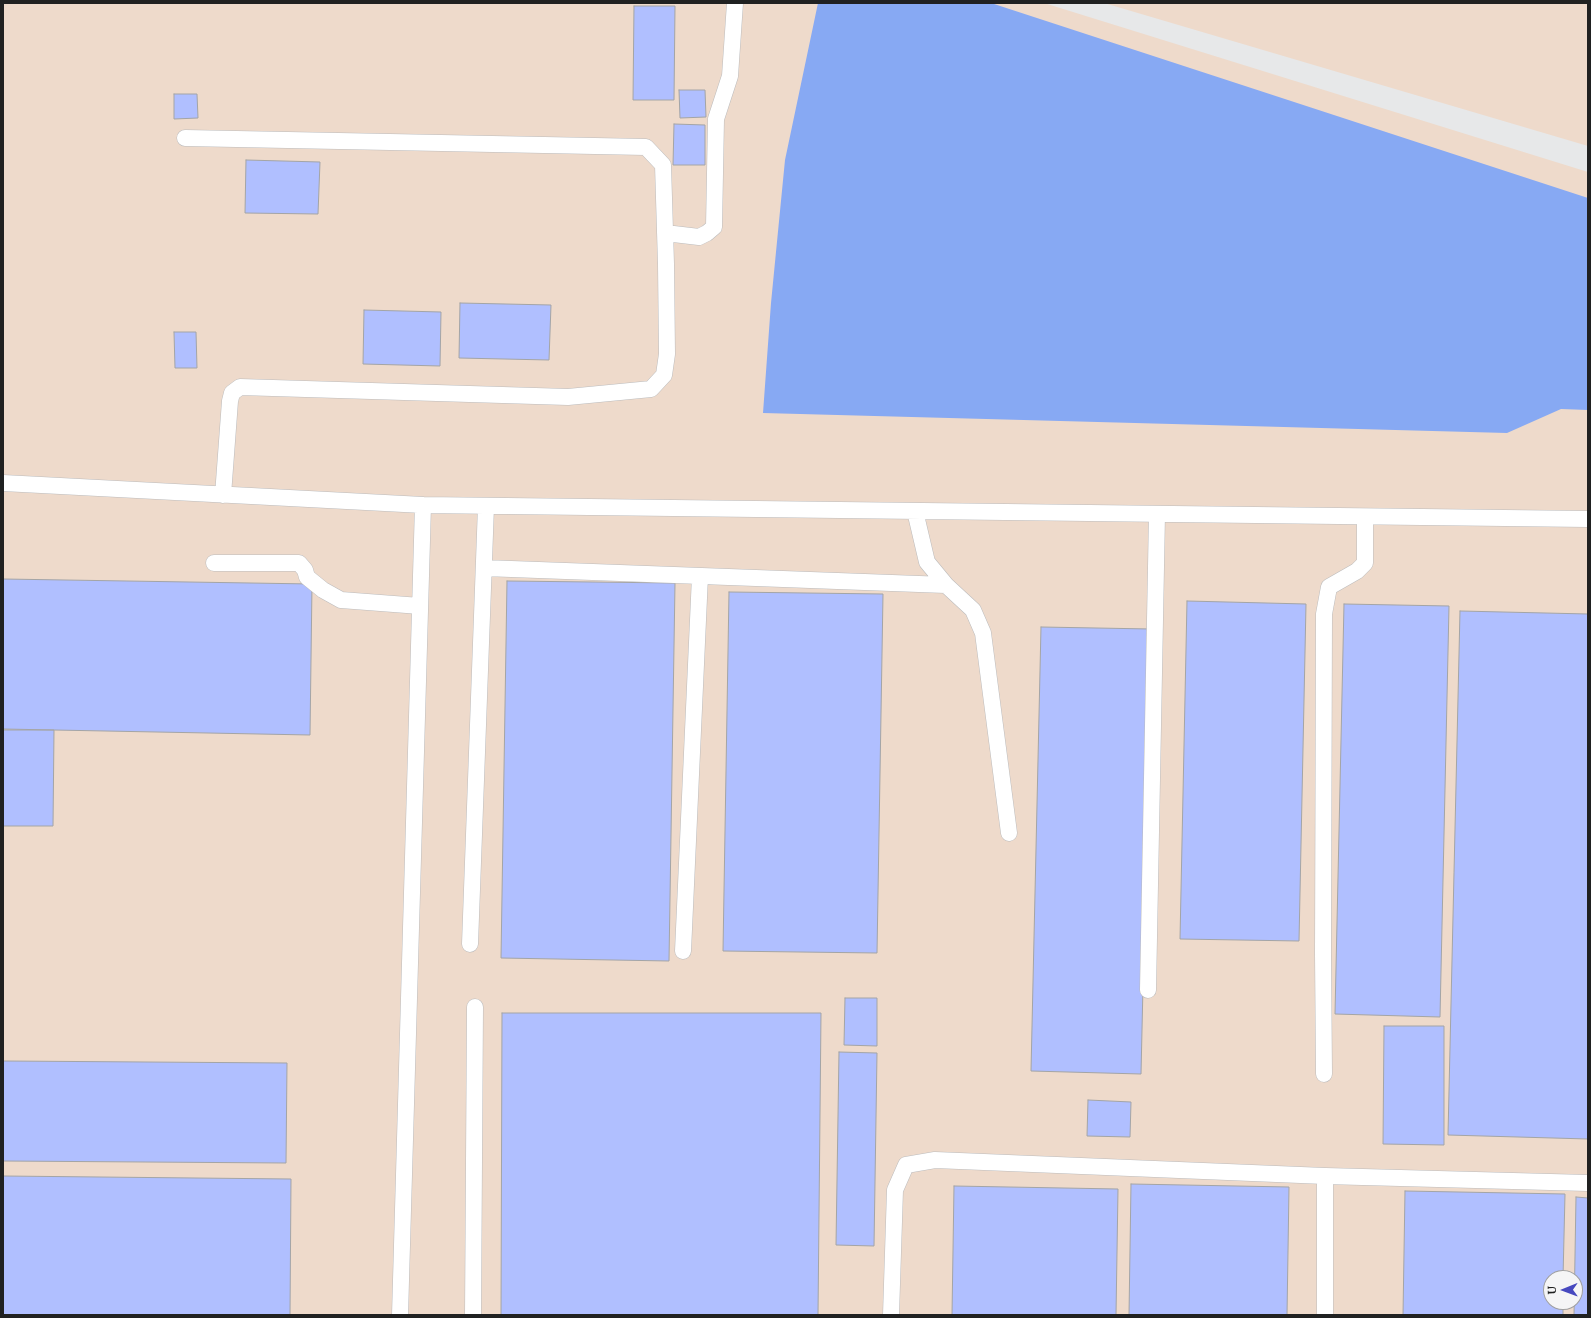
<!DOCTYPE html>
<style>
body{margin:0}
#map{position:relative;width:1591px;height:1318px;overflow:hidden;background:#e7e8e9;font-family:Merriweather,serif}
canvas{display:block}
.frame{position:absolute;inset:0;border:4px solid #202121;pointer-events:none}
.north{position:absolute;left:1543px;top:1270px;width:40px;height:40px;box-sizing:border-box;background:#f5f5f6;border:1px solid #a0a0a1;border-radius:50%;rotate:269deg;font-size:11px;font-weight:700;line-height:16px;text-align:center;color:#202121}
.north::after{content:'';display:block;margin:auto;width:14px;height:18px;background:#4749bf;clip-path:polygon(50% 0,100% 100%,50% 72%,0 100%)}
</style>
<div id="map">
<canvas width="1591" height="1318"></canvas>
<div class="frame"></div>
<div class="north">U</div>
</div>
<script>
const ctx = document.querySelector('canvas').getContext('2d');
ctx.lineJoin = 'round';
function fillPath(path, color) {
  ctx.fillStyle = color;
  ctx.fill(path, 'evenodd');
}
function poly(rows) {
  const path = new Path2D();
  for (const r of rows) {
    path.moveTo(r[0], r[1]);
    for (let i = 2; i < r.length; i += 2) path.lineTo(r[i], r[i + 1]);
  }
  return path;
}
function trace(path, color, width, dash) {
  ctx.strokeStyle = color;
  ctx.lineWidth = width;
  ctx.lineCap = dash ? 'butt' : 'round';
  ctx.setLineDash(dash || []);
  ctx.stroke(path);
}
fillPath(poly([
 [3,3,1044,3,1588,172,1588,1315,3,1315],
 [1551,1278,1575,1278,1575,1302,1551,1302],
 [1104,3,1588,3,1588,146]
]), '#eedacb');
fillPath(poly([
 [818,3,991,3,1588,198,1588,410,1561,409,1507,433,763,413,771,303,785,160]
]), '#87a9f3');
const building = poly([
 [634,6,675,6,674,100,633,100,634,6],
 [679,90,705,90,706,117,680,118,679,90],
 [174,94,197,94,198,118,174,119,174,94],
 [674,124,705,125,705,165,673,165,674,124],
 [246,160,320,162,318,214,245,213,246,160],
 [460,303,551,305,549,360,459,358,460,303],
 [364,310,441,312,440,366,363,364,364,310],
 [174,332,196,332,197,368,175,368,174,332],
 [3,579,312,584,310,735,3,729,3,579],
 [507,581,675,583,669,961,501,958,507,581],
 [729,592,883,594,877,953,723,951,729,592],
 [1187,601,1306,604,1299,941,1180,939,1187,601],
 [1344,604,1449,606,1440,1017,1335,1014,1344,604],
 [1460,611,1588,614,1588,1139,1448,1135,1460,611],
 [1041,627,1151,629,1141,1074,1031,1071,1041,627],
 [3,730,54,730,53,826,3,826,3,730],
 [845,998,877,998,877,1046,844,1045,845,998],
 [502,1013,821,1013,818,1315,501,1315,502,1013],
 [1384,1026,1444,1026,1444,1145,1383,1144,1384,1026],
 [839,1052,877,1053,874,1246,836,1245,839,1052],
 [3,1061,287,1063,286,1163,3,1161,3,1061],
 [1088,1100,1131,1102,1130,1137,1087,1136,1088,1100],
 [3,1176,291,1179,290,1315,3,1315,3,1176],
 [1131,1184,1289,1187,1287,1315,1129,1315,1131,1184],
 [954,1186,1118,1189,1116,1315,952,1315,954,1186],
 [1405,1191,1565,1194,1563,1278,1551,1278,1551,1302,1563,1302,1563,1315,1403,1315,1405,1191],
 [1576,1197,1588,1198,1588,1315,1574,1315,1576,1197]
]);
fillPath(building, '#b0bfff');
trace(building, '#a4a5a6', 1);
const lane = poly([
 [185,138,646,147,663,165,666,264,667,354,664,375,651,389,568,397,240,387,232,393,230,401,223,495],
 [665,233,699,237,707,233,714,227,716,119,730,76,735,3],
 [3,483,423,505],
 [915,511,927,562,946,585,973,610,983,633,1009,833],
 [214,563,299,563,305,570,307,577,323,590,341,600,420,606],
 [484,568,946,585],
 [470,944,486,506],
 [683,951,700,576],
 [1148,990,1157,514],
 [1324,1074,1323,953,1324,614,1329,587,1357,571,1365,563,1365,517],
 [400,1315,423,505,1588,519],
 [473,1315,475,1007],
 [891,1315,895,1190,906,1165,935,1160,1325,1176,1588,1183],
 [1325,1315,1325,1176]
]);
trace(lane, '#bcbcbd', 17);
trace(lane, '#fff', 16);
</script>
